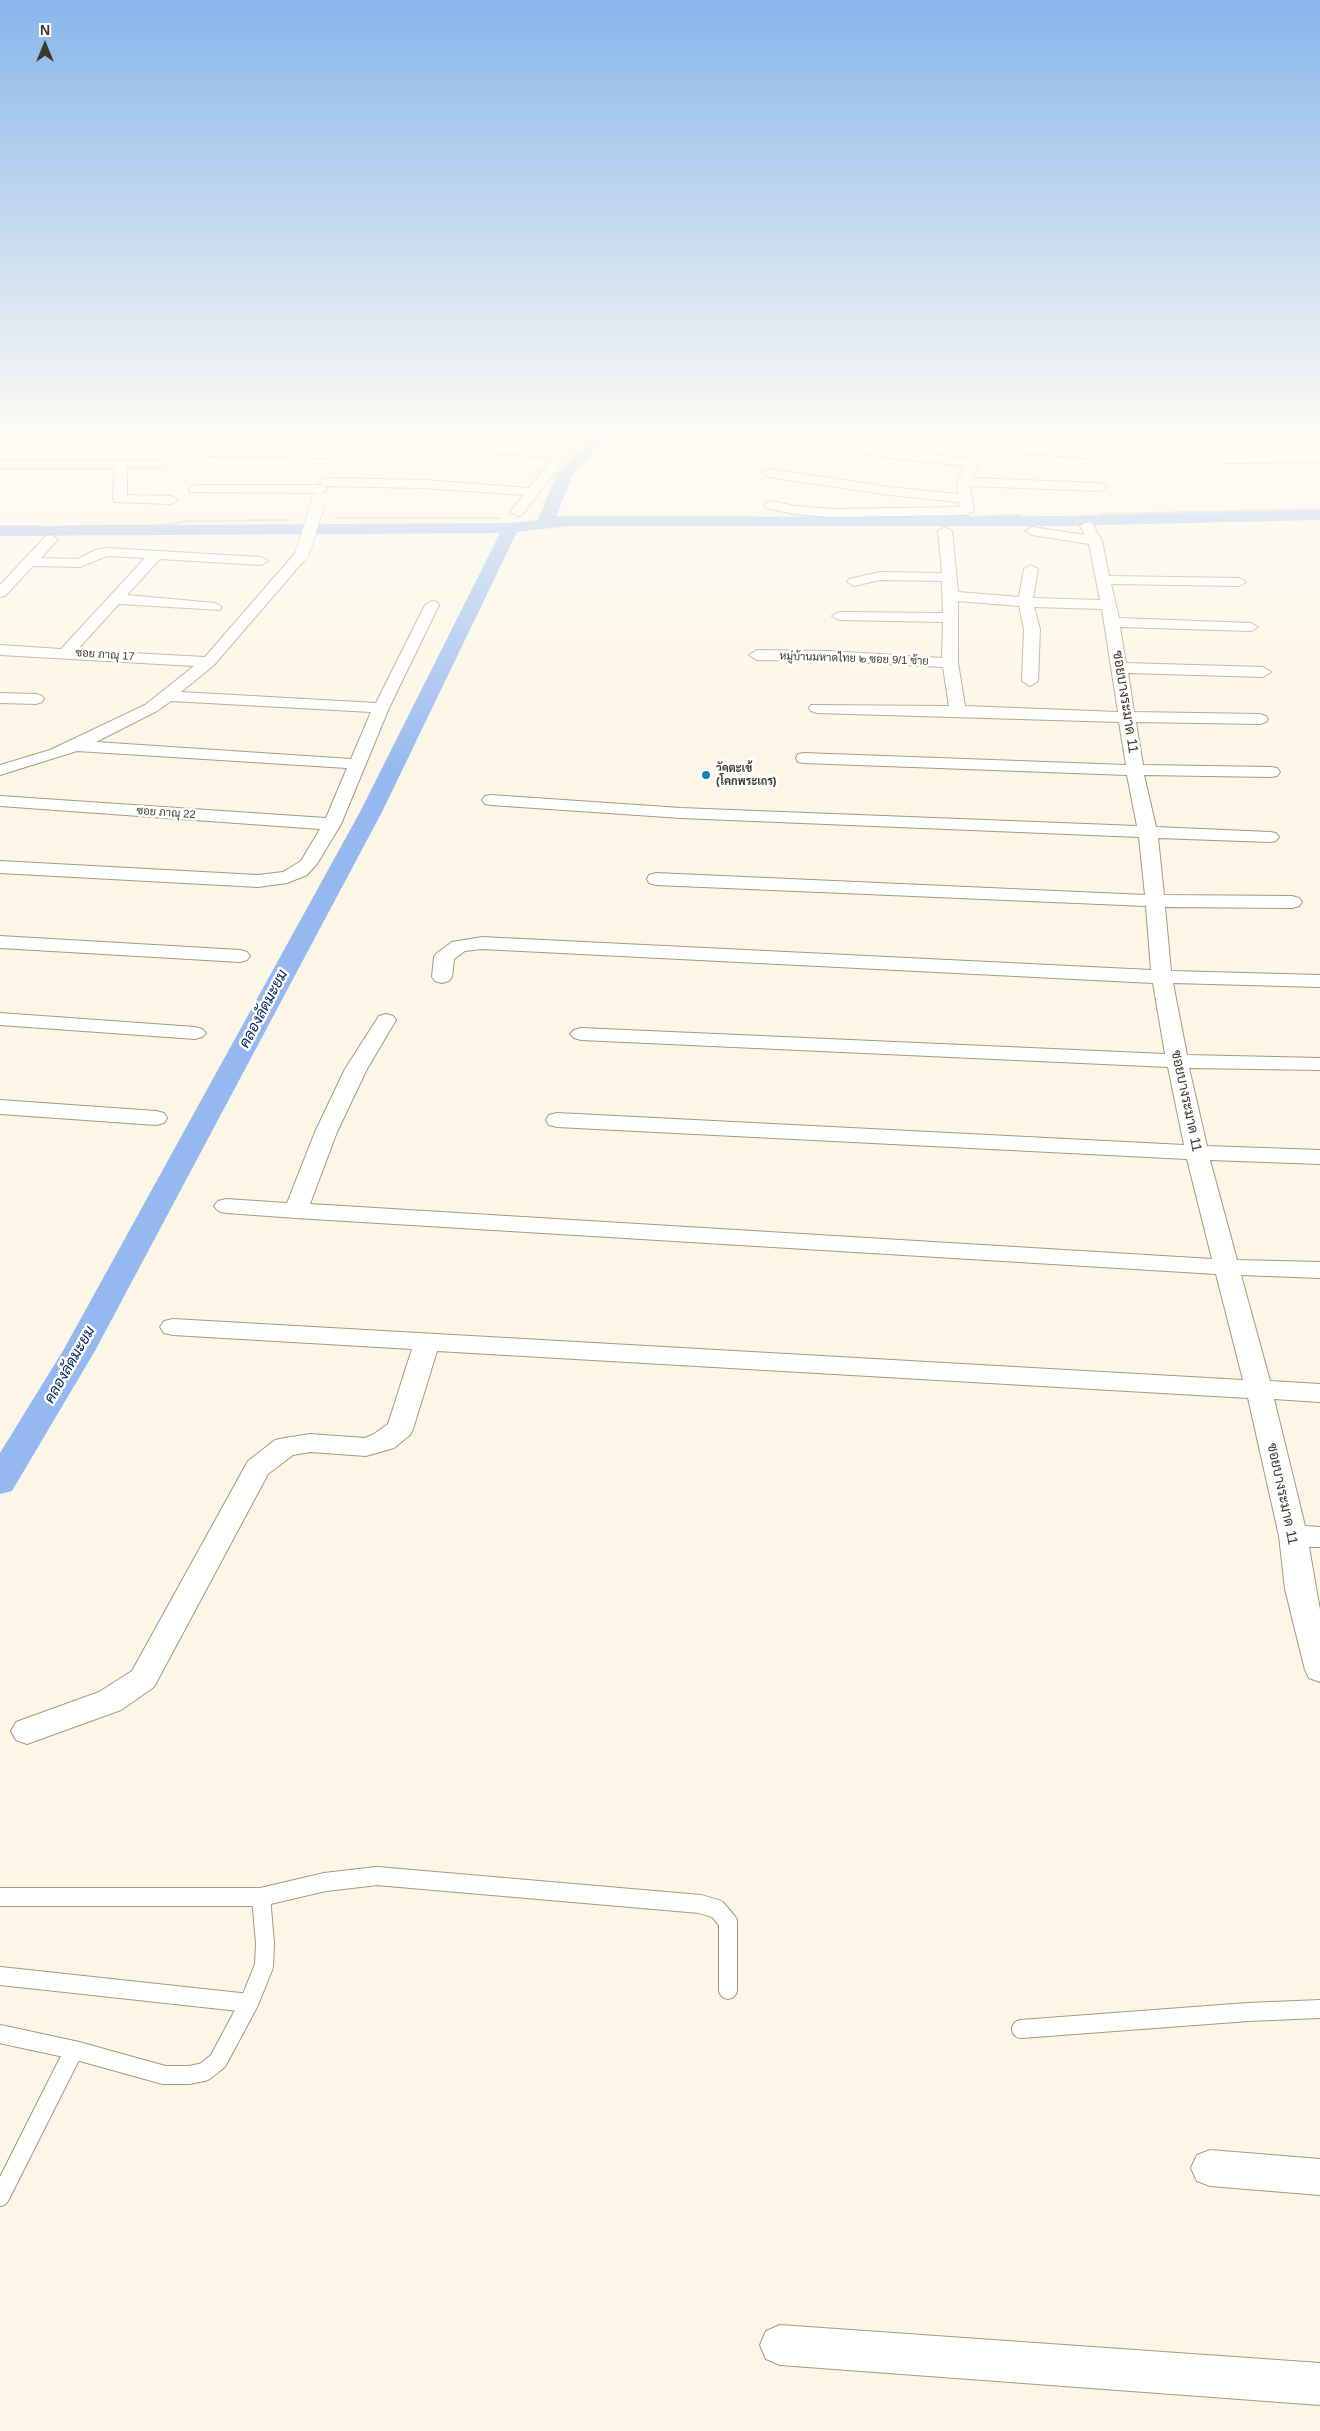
<!DOCTYPE html>
<meta charset="utf-8">
<style>
body{margin:0}
#map{position:relative;width:1320px;height:2431px;overflow:hidden;background:#fdf6e6;font-family:Arial,sans-serif}
canvas{display:block}
.north{position:absolute;left:20px;top:20px;width:50px;height:50px;-webkit-text-stroke:4px #fff;paint-order:stroke;rotate:0deg;font-size:14px;font-weight:700;line-height:20px;text-align:center;color:#3c382d}
.north::after{content:'';display:block;margin:auto;width:18px;height:22px;background:#3c382d;clip-path:polygon(50% 0,100% 100%,50% 72%,0 100%)}
</style>
<div id="map">
<canvas width="1320" height="2431"></canvas>
<div class="north">N</div>
</div>
<script>
const ctx = document.querySelector('canvas').getContext('2d');
ctx.lineJoin = 'round';
function poly(rows) {
  const path = new Path2D();
  for (const r of rows) {
    path.moveTo(r[0], r[1]);
    for (let i = 2; i < r.length; i += 2) path.lineTo(r[i], r[i + 1]);
  }
  return path;
}
function fillPath(path, color) {
  ctx.fillStyle = color;
  ctx.fill(path, 'evenodd');
}
function trace(path, color, width, dash) {
  ctx.strokeStyle = color;
  ctx.lineWidth = width;
  ctx.lineCap = dash ? 'butt' : 'round';
  ctx.setLineDash(dash || []);
  ctx.stroke(path);
}
function drawText(font, color, halo, rows, align = 'center') {
  ctx.font = font + ' Arial,Sarabun,sans-serif';
  ctx.lineWidth = 5;
  ctx.setLineDash([]);
  ctx.textBaseline = 'middle';
  ctx.strokeStyle = halo;
  ctx.fillStyle = color;
  for (const [text, x, y, turn = 0] of rows) {
    ctx.save();
    ctx.translate(x, y);
    ctx.rotate((+turn || 0) * Math.PI / 180);
    ctx.textAlign = isNaN(turn) ? turn : align;
    if (halo) ctx.strokeText(text, 0, 0);
    ctx.fillText(text, 0, 0);
    ctx.restore();
  }
}
fillPath(poly([
 [594,433,610,433,572,476,556,517,1060,516,1320,510,1320,520,1060,526,568,526,517,532,382,812,96,1349,12,1491,0,1494,0,1453,64,1349,360,812,500,533,0,536,0,526,511,523,538,520,556,475,594,433]
]), '#95b8f0');
const lane = poly([
 [0,1897,261,1897,265,1943,264,1966,249,2003,218,2061,204,2072,189,2075,164,2075,74,2050,0,2034],
 [261,1897,325,1882,377,1876,700,1904,717,1909,728,1922,728,1990],
 [0,1976,249,2003],
 [1021,2029,1248,2012,1320,2009],
 [0,2197,74,2050]
]);
const street = poly([
 [577,433,590,433,567,457,522,515,517,516,510,512,524,495,424,488,325,486,319,482,325,478,424,480,529,488,554,457,332,445,326,441,332,437,560,450,577,433],
 [1003,433,1016,433,1004,445,1088,450,1094,454,1088,458,997,452,978,465,971,478,1101,483,1107,487,1101,491,970,486,974,511,967,515,833,517,794,514,766,508,764,505,771,501,794,506,833,509,960,507,959,502,890,495,769,477,763,473,769,469,890,487,958,494,957,482,965,466,883,457,830,447,824,443,830,439,883,449,971,459,1003,433],
 [1202,433,1320,433,1320,440,1216,439,1221,449,1228,455,1320,454,1320,462,1225,463,1211,454,1202,433],
 [210,449,327,450,333,454,327,458,206,456,204,453,206,450,210,449],
 [0,460,159,460,163,461,165,464,163,467,127,468,127,495,171,496,178,500,171,504,115,502,113,499,115,468,0,468,0,460],
 [195,485,322,485,328,489,322,493,190,492,189,489,195,485],
 [1087,522,1092,523,1102,541,1109,576,1239,578,1246,582,1239,586,1111,584,1119,618,1251,623,1258,627,1251,631,1120,627,1126,663,1263,667,1271,672,1263,677,1128,673,1134,712,1260,714,1266,716,1268,719,1266,722,1260,724,1136,722,1143,765,1271,767,1277,768,1280,772,1277,776,1271,777,1144,775,1156,827,1270,832,1276,833,1279,837,1276,841,1270,842,1158,838,1164,895,1292,896,1299,898,1302,902,1299,906,1292,908,1165,907,1171,971,1320,975,1320,987,1173,983,1187,1055,1320,1058,1320,1070,1189,1068,1207,1146,1320,1150,1320,1164,1210,1160,1237,1260,1320,1262,1320,1278,1241,1275,1270,1381,1320,1384,1320,1402,1274,1399,1305,1526,1320,1527,1320,1547,1309,1547,1320,1610,1320,1682,1309,1678,1305,1670,1285,1589,1279,1536,1248,1398,437,1351,413,1429,410,1435,394,1448,366,1456,310,1452,293,1455,268,1474,154,1687,121,1710,27,1744,16,1740,11,1731,16,1722,99,1692,132,1671,248,1461,275,1440,285,1438,310,1434,365,1438,374,1434,388,1424,412,1349,173,1335,164,1333,160,1327,164,1321,173,1319,1243,1380,1216,1274,296,1218,226,1213,218,1211,214,1206,218,1201,226,1199,287,1203,315,1132,345,1069,379,1016,386,1014,393,1016,396,1020,367,1069,337,1132,310,1204,1212,1259,1187,1159,557,1127,549,1125,546,1120,549,1115,557,1113,1184,1145,1168,1067,581,1040,574,1038,570,1034,574,1030,581,1028,1165,1054,1153,983,482,949,465,951,454,959,452,977,449,981,442,983,435,981,432,977,434,957,437,953,452,942,482,937,1151,970,1146,906,656,885,649,883,647,879,649,875,656,873,1145,895,1139,837,681,818,491,805,485,804,482,800,485,796,491,795,681,808,1137,826,1127,775,804,763,798,762,796,758,798,754,804,753,1126,765,1119,722,817,713,811,711,809,708,811,705,949,706,943,667,831,661,757,660,749,655,757,650,831,651,942,658,943,622,839,620,832,616,839,612,943,613,942,581,880,580,854,586,847,582,849,579,880,572,942,573,938,531,945,527,952,531,958,592,1019,597,1024,569,1031,565,1038,569,1033,598,1100,600,1089,544,1032,535,1025,531,1032,527,1085,535,1080,526,1087,522],
 [958,601,1019,606,1024,629,1022,681,1030,686,1038,681,1040,629,1034,607,1102,609,1118,712,965,706,958,663,958,601],
 [51,535,58,539,41,558,78,559,95,550,107,548,261,557,268,561,261,565,160,559,127,595,215,603,222,607,220,610,119,604,77,650,205,657,297,551,307,551,309,554,307,557,214,665,181,692,376,703,425,605,432,601,437,602,439,605,389,708,341,824,317,864,307,875,287,883,258,887,0,873,0,861,258,875,283,872,301,861,320,829,0,806,0,796,326,818,347,768,77,751,0,775,0,765,50,750,145,705,194,666,0,655,0,645,61,649,145,558,107,556,80,567,33,566,5,596,0,597,0,585,46,536,51,535],
 [171,701,371,712,351,759,96,742,157,711,171,701],
 [0,693,36,694,42,696,44,699,42,702,36,704,0,703,0,693],
 [0,936,240,950,247,952,250,956,247,960,240,962,0,948,0,936],
 [0,1013,195,1027,202,1029,206,1033,202,1037,195,1039,0,1025,0,1013],
 [0,1100,156,1111,164,1113,167,1118,164,1123,156,1125,0,1114,0,1100],
 [1210,2150,1320,2159,1320,2195,1210,2186,1197,2181,1191,2168,1197,2155,1210,2150],
 [780,2325,1320,2363,1320,2405,780,2365,766,2359,760,2345,766,2331,780,2325]
]);
trace(lane, '#a4997f', 20);
trace(street, '#a4997f', 2);
trace(poly([
 [1103,514,1320,509],
 [986,516,1022,515],
 [538,517,754,517],
 [336,518,500,518],
 [0,526,35,526],
 [64,526,164,525,187,521,290,520]
]), '#aba597', 2, [1, 1]);
trace(lane, '#fff', 18);
fillPath(street, '#fff');
const streetBridge = poly([
 [302,554,319,500]
]);
trace(streetBridge, '#a4997f', 15, []);
trace(streetBridge, '#fff', 14);
const sky = ctx.createLinearGradient(0, 0, 0, 773);
sky.addColorStop(0, '#87b6eb');
sky.addColorStop(0.56, '#fefbf4');
sky.addColorStop(1, '#fefbf400');
ctx.fillStyle = sky;
ctx.fillRect(0, 0, 1320, 773);
for (const [x, y, r, color] of [
 [706,775,5,"#0e8aac"]
]) {
  const dot = new Path2D();
  dot.arc(x, y, r, 0, 2 * Math.PI);
  ctx.fillStyle = color;
  ctx.fill(dot);
  trace(dot, '#fff', 2);
}
drawText('11px', '#3c382d', '#fff', [
 ["ซอย ภาณุ 17",105,655,4],
 ["หมู่บ้านมหาดไทย ๒ ซอย 9/1 ซ้าย",854,659,2],
 ["ซอย ภาณุ 22",166,813,4]
]);
drawText('bold 11px', '#3c382d', '#fff', [
 ["วัดตะเข้",716,769],
 ["(โคกพระเถร)",716,782]
], 'left');
drawText('14px', '#3c382d', '#fff', [
 ["ซอยบางระมาด 11",1125,702,81],
 ["ซอยบางระมาด 11",1186,1101,78],
 ["ซอยบางระมาด 11",1282,1494,78]
]);
drawText('italic 15px', '#002665', '#fff', [
 ["คลองลัดมะยม",264,1009,-62],
 ["คลองลัดมะยม",70,1365,-60]
]);
</script>
